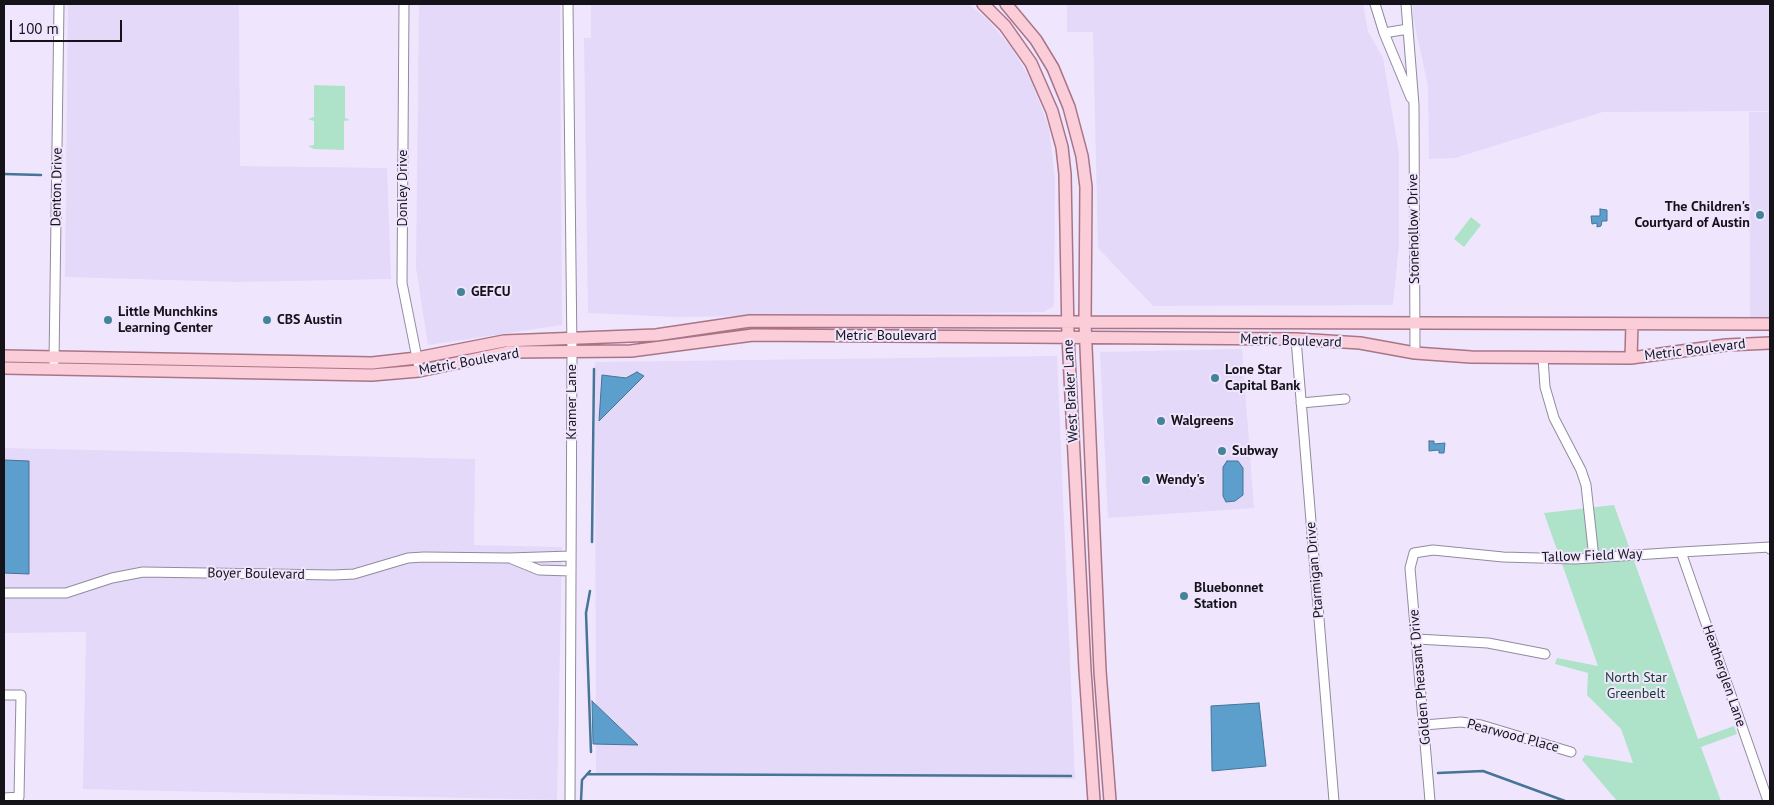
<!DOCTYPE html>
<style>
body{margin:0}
#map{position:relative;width:1774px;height:805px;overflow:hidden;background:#efe6fe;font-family:"PT Sans",sans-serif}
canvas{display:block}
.frame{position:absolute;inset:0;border:5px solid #15121a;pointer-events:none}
.scale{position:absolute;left:10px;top:20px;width:112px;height:22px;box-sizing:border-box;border:2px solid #15121a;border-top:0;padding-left:6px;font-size:15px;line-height:18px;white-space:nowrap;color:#15121a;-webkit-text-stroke:4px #efe6fe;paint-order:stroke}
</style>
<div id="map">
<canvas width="1774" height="805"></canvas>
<div class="frame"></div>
<div class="scale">100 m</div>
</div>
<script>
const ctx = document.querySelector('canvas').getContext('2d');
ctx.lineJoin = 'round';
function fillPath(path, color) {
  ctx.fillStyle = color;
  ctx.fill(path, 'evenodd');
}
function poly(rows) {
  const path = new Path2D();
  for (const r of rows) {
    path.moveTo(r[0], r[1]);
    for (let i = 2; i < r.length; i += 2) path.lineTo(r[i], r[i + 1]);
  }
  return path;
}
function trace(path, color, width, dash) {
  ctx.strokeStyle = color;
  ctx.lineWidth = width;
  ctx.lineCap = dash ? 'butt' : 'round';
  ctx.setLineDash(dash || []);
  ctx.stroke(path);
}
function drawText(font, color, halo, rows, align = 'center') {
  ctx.font = font + ' "PT Sans",sans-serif';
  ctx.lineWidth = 4;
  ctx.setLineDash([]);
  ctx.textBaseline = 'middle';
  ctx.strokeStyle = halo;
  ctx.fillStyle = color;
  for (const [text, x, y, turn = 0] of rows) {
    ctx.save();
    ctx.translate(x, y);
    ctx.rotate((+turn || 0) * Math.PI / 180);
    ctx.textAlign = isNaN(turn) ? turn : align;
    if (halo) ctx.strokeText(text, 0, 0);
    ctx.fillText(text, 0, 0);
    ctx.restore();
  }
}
fillPath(poly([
 [68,4,239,4,240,166,387,168,391,279,238,282,65,277],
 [419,4,560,4,562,325,428,345,416,268],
 [591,4,969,4,987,19,1011,47,1032,82,1049,128,1055,179,1054,306,1044,312,676,317,588,313,584,38,591,38],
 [1067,4,1363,4,1368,31,1383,58,1399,153,1399,245,1393,305,1153,306,1098,248,1093,32,1067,32],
 [1413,4,1770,4,1770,111,1603,112,1455,158,1429,159,1428,86,1413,17],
 [1749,112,1770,112,1770,317,1750,317],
 [1242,349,1254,508,1108,518,1100,352],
 [1057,356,1075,779,596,773,595,362],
 [4,448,475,459,474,545,562,547,557,800,83,789,86,632,4,633]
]), '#e4d9f8');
fillPath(poly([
 [314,85,345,86,345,118,350,120,344,121,344,150,314,149,308,146,314,145,314,121,308,119,314,117],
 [1471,217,1481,225,1464,247,1454,239],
 [1614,505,1698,739,1734,726,1737,734,1701,747,1721,801,1617,801,1582,760,1585,755,1633,763,1621,729,1587,695,1588,673,1555,664,1557,658,1598,666,1544,513]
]), '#aee3c9');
const water = poly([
 [1600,209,1607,210,1607,221,1602,221,1601,226,1597,227,1597,223,1592,224,1591,216,1600,216,1600,209],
 [637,372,644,376,599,421,602,375,626,378,637,372],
 [1429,441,1434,441,1434,444,1445,443,1444,453,1439,453,1439,450,1429,451,1429,441],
 [4,460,29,461,29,574,4,573,4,460],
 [1227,461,1238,461,1243,468,1243,495,1235,501,1226,502,1223,496,1223,467,1227,461],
 [592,701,638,745,593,744,592,701],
 [1259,703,1266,766,1212,771,1211,706,1259,703]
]);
fillPath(water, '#5c9ecc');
trace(water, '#477497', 1);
trace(poly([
 [4,174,41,175],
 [592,542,594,369],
 [590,591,586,613,591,752],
 [1438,773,1483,771,1565,801],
 [587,774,1071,776],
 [581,801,582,780,590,771]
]), '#477497', 2.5);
const minor = poly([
 [404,4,402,283,418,363],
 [568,4,572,351,570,801],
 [1375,4,1384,33,1411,98],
 [1406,4,1414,105,1415,353],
 [1384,33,1408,29],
 [1296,339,1334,801],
 [1543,358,1545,387,1554,418,1581,470,1586,485,1594,558],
 [54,362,59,4],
 [1301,403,1345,399],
 [1681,552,1768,801],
 [512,559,539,570,571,571],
 [4,593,66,593,112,578,143,572,334,575,354,574,408,558,424,557,509,558,571,556],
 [1417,639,1488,643,1545,654],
 [4,695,21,695,19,797,4,798],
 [1424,725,1461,722,1481,725,1571,752],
 [1430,801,1410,568,1414,553,1433,550,1503,557,1575,559,1681,552,1770,547,1770,549]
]);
const major = poly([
 [983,4,1005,26,1031,63,1052,111,1062,147,1065,174,1068,337,1085,670,1094,801],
 [1006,4,1036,40,1053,68,1069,107,1082,156,1086,187,1085,323,1100,671,1110,801],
 [4,356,372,363,417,358,504,341,656,335,750,321,1770,324],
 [1631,358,1632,324],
 [4,368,372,375,419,371,509,352,631,351,753,335,1296,339,1360,343,1415,353,1471,357,1631,358,1726,345,1770,343]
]);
trace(minor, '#928a9f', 11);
trace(major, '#a97586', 14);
trace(minor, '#fff', 9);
trace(major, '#fbcdd9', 11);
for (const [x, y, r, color] of [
 [1760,215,5,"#448398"],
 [461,292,5,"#448398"],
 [108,320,5,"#448398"],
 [267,320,5,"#448398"],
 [1215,378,5,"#448398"],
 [1161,421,5,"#448398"],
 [1222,451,5,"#448398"],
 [1146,480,5,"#448398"],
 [1184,596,5,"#448398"]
]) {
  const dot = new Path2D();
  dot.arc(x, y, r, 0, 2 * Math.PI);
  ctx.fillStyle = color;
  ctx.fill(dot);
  trace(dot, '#efe6fe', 2);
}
drawText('14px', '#15121a', '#efe6fe', [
 ["Denton Drive",57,187,-89],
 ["Donley Drive",403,188,-90],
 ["Stonehollow Drive",1414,229,-91],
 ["Metric Boulevard",886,336],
 ["Metric Boulevard",1291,341,2],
 ["Metric Boulevard",1695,350,-7],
 ["Metric Boulevard",469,362,-10],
 ["West Braker Lane",1071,391,-93],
 ["Kramer Lane",572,402,-90],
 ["Tallow Field Way",1592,556,-2],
 ["Ptarmigan Drive",1315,570,-95],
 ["Boyer Boulevard",256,574,1],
 ["Heatherglen Lane",1724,676,71],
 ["Golden Pheasant Drive",1420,677,-95],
 ["Pearwood Place",1513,736,15]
]);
drawText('bold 14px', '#15121a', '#efe6fe', [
 ["The Children's",1750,207,"right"],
 ["Courtyard of Austin",1750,223,"right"],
 ["GEFCU",471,292],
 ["Little Munchkins",118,312],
 ["Learning Center",118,328],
 ["CBS Austin",277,320],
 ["Lone Star",1225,370],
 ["Capital Bank",1225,386],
 ["Walgreens",1171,421],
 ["Subway",1232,451],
 ["Wendy's",1156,480],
 ["Bluebonnet",1194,588],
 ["Station",1194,604]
], 'left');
drawText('14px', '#173c2d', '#efe6fe', [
 ["North Star",1636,678],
 ["Greenbelt",1636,694]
]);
</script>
